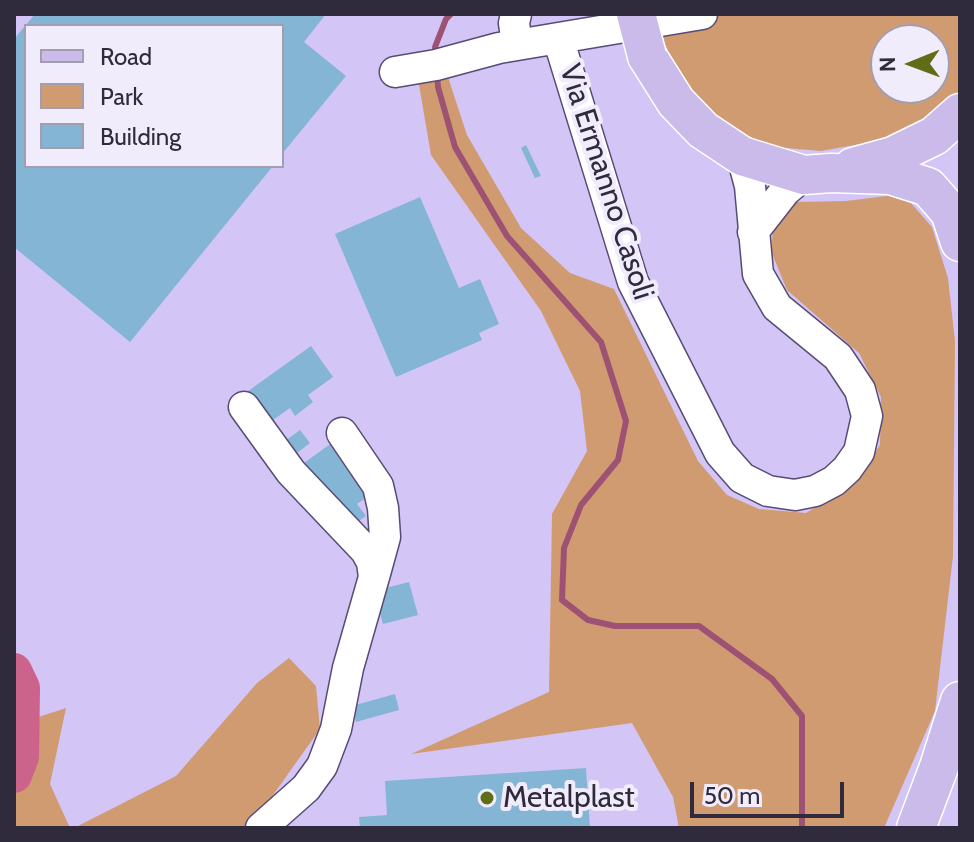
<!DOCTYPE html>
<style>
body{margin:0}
#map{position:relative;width:974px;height:842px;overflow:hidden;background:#d3c5f6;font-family:Cabin,sans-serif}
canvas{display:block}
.frame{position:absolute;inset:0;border:16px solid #302a3d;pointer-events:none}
.legend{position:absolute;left:24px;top:24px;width:260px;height:144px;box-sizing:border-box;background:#f0ecfb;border:2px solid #a39eaf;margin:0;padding:10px 14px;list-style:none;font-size:24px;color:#302a3d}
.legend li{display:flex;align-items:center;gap:16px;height:40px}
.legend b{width:40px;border:2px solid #a39eaf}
.north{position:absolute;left:870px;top:24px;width:80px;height:80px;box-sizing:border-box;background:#f0ecfb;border:2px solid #a39eaf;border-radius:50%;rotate:269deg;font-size:22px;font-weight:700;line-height:32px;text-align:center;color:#302a3d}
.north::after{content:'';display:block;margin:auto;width:28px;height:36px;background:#606d16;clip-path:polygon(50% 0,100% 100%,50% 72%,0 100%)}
.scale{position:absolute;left:690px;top:782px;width:154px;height:36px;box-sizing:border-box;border:4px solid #302a3d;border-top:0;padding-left:10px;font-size:24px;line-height:28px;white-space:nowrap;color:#302a3d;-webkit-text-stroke:6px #f0ecfb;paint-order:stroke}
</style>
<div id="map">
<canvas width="974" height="842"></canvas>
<div class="frame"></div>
<ul class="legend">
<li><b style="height:10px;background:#cabbeb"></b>Road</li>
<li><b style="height:22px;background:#d19b72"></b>Park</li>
<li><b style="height:22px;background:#85b5d4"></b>Building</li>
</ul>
<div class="north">N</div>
<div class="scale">50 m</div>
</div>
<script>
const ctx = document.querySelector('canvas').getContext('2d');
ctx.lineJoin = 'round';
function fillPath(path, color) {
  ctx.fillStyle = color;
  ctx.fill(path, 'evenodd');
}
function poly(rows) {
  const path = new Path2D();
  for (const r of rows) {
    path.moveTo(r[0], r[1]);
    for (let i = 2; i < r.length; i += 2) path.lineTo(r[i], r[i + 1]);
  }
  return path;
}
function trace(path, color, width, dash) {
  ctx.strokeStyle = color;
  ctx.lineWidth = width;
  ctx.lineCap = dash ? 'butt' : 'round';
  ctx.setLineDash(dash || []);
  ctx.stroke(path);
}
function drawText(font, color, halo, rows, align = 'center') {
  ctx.font = font + ' Cabin,sans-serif';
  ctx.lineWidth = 8;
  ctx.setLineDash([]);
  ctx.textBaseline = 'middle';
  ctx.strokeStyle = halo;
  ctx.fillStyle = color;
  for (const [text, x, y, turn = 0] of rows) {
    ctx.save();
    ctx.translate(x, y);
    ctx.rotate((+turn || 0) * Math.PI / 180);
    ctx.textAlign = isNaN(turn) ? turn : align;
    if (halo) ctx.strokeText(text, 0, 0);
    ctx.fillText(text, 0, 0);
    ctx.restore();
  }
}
fillPath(poly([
 [728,14,960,14,960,91,937,113,889,139,821,151,774,147,746,135,718,117,690,88,674,66,664,41,660,27],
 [886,40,934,40,934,88,886,88],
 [446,71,467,135,521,228,570,273,614,289,698,461,727,495,759,509,806,513,855,483,880,445,881,397,859,353,787,290,771,251,774,222,796,202,846,201,903,194,932,227,948,278,955,341,953,556,935,711,884,828,679,828,673,797,632,723,411,754,549,692,552,514,587,451,580,391,541,311,431,155,418,79],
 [289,658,316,686,320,729,266,805,243,828,74,828,176,776,257,683],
 [66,708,50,784,70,828,14,828,14,725]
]), '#d19b72');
trace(poly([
 [436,55,435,47,446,19,451,14],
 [437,74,438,87,455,147,507,236,601,342,626,421,618,460,581,505,564,548,562,600,588,620,615,626,699,626,772,679,802,716,802,828]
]), '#9d5273', 6);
trace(poly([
 [14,671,22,688,21,757,14,775]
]), '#cc638a', 36);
fillPath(poly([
 [35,14,326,14,304,42,346,76,282,154,282,26,26,26,26,166,273,166,130,342,14,247,14,39],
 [526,145,541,176,535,178,521,148],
 [420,197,459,288,480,279,499,324,479,333,482,340,396,377,335,234],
 [311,346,333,377,308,395,313,402,295,416,290,408,266,425,244,394],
 [300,430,310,443,289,459,278,446],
 [333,442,370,495,357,504,366,516,350,527,304,463],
 [409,582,418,615,383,624,374,591],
 [395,694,399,710,356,722,352,706],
 [586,768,590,828,360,828,359,817,387,815,385,781]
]), '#85b5d4');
const minor = poly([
 [516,14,514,23,517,45],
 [558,38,633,282,720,453,742,478,768,491,795,495,815,491,834,481,847,469,859,452,867,416,860,390,838,357,777,307,758,274,750,186,742,156],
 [395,72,436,65,499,48,702,14],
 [753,232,785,191,804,175],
 [244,407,291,472,366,551,372,562,374,577,348,668,336,729,322,766,306,788,261,828],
 [342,433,378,486,383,508,385,537,374,577]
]);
const major = poly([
 [647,56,676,102,703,130,742,156,804,175,831,173,890,175,928,187,950,212,960,242],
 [853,167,893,156,934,136,960,113],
 [916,828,939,767,960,701]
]);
trace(minor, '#584b75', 33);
trace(major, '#fff', 41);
trace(minor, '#fff', 30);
trace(major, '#cabbeb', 38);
const majorBridge = poly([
 [636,14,647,56]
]);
trace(majorBridge, '#fff', 41, []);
trace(majorBridge, '#cabbeb', 38);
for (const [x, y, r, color] of [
 [487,798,8,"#606d16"]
]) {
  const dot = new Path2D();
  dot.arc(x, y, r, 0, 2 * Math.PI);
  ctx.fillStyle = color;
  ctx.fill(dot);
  trace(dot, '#f0ecfb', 3);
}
drawText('30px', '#302a3d', '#f0ecfb', [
 ["Via Ermanno Casoli",606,182,72]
]);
drawText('30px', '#302a3d', '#f0ecfb', [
 ["Metalplast",503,798]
], 'left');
</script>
